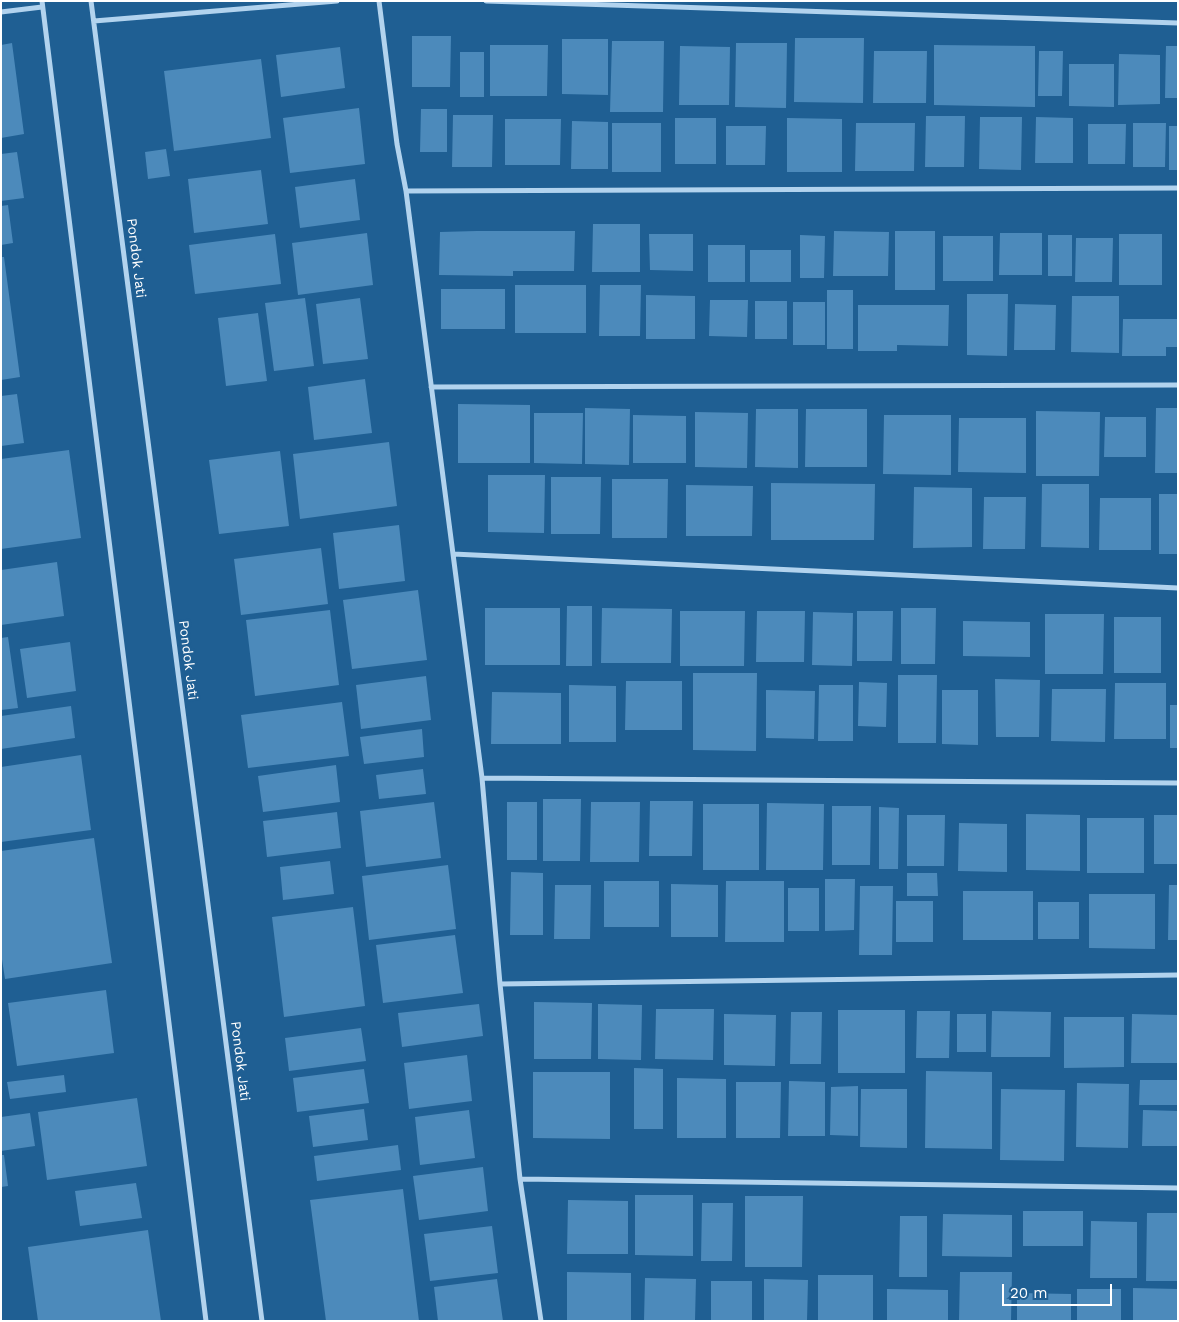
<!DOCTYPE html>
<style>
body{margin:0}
#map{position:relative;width:1179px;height:1322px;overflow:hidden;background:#1f5f93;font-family:"Work Sans",sans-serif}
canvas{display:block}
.frame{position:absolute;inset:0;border:2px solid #fff;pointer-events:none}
.scale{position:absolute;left:1002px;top:1284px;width:110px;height:22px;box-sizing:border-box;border:2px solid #fff;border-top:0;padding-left:6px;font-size:15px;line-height:18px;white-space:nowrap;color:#fff;-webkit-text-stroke:4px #1f5f93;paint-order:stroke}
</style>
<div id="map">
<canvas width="1179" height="1322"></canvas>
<div class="frame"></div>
<div class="scale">20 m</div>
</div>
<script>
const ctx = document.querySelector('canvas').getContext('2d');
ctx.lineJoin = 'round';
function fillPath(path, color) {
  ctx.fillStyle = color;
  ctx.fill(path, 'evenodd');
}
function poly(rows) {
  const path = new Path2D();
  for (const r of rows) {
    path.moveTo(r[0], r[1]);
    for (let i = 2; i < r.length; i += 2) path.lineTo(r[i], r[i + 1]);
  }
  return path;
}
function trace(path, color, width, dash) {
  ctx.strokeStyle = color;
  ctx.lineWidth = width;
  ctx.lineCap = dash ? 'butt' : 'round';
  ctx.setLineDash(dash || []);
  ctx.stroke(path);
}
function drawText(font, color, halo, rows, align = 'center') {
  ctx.font = font + ' "Work Sans",sans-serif';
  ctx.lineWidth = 5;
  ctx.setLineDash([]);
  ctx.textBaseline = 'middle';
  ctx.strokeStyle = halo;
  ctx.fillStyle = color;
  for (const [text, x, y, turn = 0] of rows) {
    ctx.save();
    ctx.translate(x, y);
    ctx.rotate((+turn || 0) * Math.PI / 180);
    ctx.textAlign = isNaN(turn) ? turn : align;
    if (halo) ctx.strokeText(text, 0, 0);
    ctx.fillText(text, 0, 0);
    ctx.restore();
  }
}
fillPath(poly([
 [412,36,451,36,450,87,412,87],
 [795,38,864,38,863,103,794,102],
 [562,39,608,39,608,95,562,94],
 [612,41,664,41,663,112,610,112],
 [12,43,24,134,1,138,1,45],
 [736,43,787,43,786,108,735,107],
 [490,45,548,45,547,96,490,96],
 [934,45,1035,46,1035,107,934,105],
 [680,46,730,47,729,105,679,105],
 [1166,46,1178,46,1178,98,1165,98],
 [340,47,345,88,281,97,276,55],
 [874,51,927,51,926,103,873,103],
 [1039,51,1063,51,1062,96,1038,96],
 [460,52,484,52,484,97,460,97],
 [1119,54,1160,55,1160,104,1118,105],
 [261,59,271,138,174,151,164,71],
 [1069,64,1114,64,1114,107,1069,106],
 [359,108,365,164,290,173,283,118],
 [421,109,447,109,447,152,420,152],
 [453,115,493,115,492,167,452,167],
 [926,116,965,116,964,167,925,167],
 [980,117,1022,117,1021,170,979,169],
 [1036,117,1073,118,1073,163,1035,163],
 [675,118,716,118,716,164,675,164],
 [787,118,842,119,842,172,787,172],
 [505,119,561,119,560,165,505,165],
 [572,121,608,122,608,169,571,169],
 [612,123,661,123,661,172,612,172],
 [856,123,915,123,914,171,855,171],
 [1133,123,1166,123,1165,167,1133,167],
 [1088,124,1126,124,1125,164,1088,164],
 [726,126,766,126,765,165,726,165],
 [1169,126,1178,126,1178,170,1169,170],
 [166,149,170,176,148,179,145,152],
 [17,152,24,198,1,201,1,154],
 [261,170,268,224,194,233,188,179],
 [355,179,360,220,300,228,295,187],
 [8,205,13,243,1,245,1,206],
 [593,224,640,224,640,272,592,272],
 [477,231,575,231,574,271,513,271,513,276,439,275,440,232],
 [834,231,889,232,888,276,833,276],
 [895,231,935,231,935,290,895,290],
 [367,233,373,285,298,295,292,243],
 [1000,233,1042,233,1042,275,999,275],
 [275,234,281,284,195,294,189,245],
 [649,234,693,234,693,271,650,270],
 [1119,234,1162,234,1162,285,1119,285],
 [800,235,825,236,824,278,800,278],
 [1048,235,1072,235,1072,276,1048,276],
 [943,236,993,236,993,281,943,281],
 [1076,238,1113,238,1112,282,1075,282],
 [708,245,745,245,745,282,708,282],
 [750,250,791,250,791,282,750,282],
 [1,257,4,257,20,377,1,380],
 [515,285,586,285,586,333,515,333],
 [600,285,641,285,640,336,599,336],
 [441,289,505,289,505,329,441,329],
 [827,290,853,290,853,349,827,349],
 [967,294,1008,294,1007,356,967,355],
 [646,295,695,296,695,339,646,339],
 [1072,296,1119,296,1119,353,1071,352],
 [305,298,314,366,274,371,265,303],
 [360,298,368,359,323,364,316,304],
 [710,300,748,300,747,337,709,336],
 [755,301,787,301,787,339,755,339],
 [793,302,825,302,825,345,793,345],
 [1015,304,1056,305,1055,350,1014,350],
 [858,305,949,305,948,346,897,345,897,351,858,351],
 [258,313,267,381,226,386,218,318],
 [1123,319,1178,319,1178,347,1166,347,1166,356,1122,356],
 [365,379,372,433,314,440,308,387],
 [17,394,24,443,1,446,1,396],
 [458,404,530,405,530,463,458,463],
 [585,408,630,409,629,465,585,464],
 [1156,408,1178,408,1178,473,1155,473],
 [756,409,798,409,798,468,755,467],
 [806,409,867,409,867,467,805,467],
 [1036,411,1100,412,1099,476,1036,476],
 [695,412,748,413,747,468,695,467],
 [534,413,583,413,582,464,534,463],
 [633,415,686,416,686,463,633,463],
 [884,415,951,415,951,475,883,474],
 [1105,417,1146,417,1146,457,1104,457],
 [959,418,1026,418,1026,473,958,472],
 [389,442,397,506,300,519,293,454],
 [69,450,81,538,1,549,1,459],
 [280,451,289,526,219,534,209,460],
 [488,475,545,475,544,533,488,532],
 [551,477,601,477,600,534,551,534],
 [612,479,668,479,667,538,612,538],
 [771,483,875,484,874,540,771,540],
 [1042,484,1089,484,1089,548,1041,547],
 [686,485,753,486,752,536,686,536],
 [914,487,972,488,972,547,913,548],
 [1159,494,1178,494,1178,554,1159,554],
 [984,497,1026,497,1025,549,983,549],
 [1100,498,1151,498,1151,550,1099,550],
 [399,525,405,581,339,589,333,533],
 [321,548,328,604,241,615,234,559],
 [57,562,64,616,1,625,1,570],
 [418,590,427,660,352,669,343,600],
 [567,606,592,606,592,666,566,666],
 [485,608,560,608,560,665,485,665],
 [602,608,672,609,671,663,601,663],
 [901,608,936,608,935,664,901,664],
 [330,610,339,685,255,696,246,620],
 [680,611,745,611,744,666,680,666],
 [757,611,805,611,804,662,756,662],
 [857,611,893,611,892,661,857,661],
 [813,612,853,613,852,666,812,665],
 [1045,614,1104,614,1103,674,1045,674],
 [1114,617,1161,617,1161,673,1114,673],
 [963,621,1030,622,1030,657,963,656],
 [8,637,18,708,1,710,1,638],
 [70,642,76,691,27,698,20,649],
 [693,673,757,673,756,751,693,750],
 [898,675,937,675,936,743,898,743],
 [426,676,431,720,361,729,356,685],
 [995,679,1040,680,1039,737,996,737],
 [626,681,682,681,682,730,625,730],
 [859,682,887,683,886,727,858,726],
 [1115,683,1166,683,1166,739,1114,739],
 [569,685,616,686,616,742,569,742],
 [819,685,853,685,853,741,818,741],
 [1052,689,1106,689,1105,742,1051,741],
 [766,690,815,691,814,739,766,738],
 [942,690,978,690,978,745,942,744],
 [492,692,561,693,561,744,491,744],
 [342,702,349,756,248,768,241,715],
 [1170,705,1178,705,1178,748,1170,748],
 [71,706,75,738,1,749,1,716],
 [422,729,424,757,364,764,360,737],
 [81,755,91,830,1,842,1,767],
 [336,765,340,802,263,812,258,776],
 [423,769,426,794,379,799,376,775],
 [543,799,581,799,580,861,543,861],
 [650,801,693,801,692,856,649,856],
 [434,802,441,858,366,867,360,811],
 [507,802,537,802,537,860,507,860],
 [591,802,640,802,639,862,590,862],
 [767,803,824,804,823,870,766,870],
 [703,804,759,804,759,870,703,870],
 [832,806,871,806,870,865,832,865],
 [879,807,899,808,898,869,879,869],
 [337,812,341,848,267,857,263,821],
 [1026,814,1080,815,1080,871,1026,870],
 [907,815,945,815,944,866,907,866],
 [1154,815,1178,815,1178,864,1154,864],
 [1087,818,1144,818,1144,873,1087,873],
 [959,823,1007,824,1007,872,958,871],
 [94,838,112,963,5,979,1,953,1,851],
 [330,861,334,894,283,900,280,867],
 [448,865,456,929,369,940,362,876],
 [511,872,543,873,543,935,510,935],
 [907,873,937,873,938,896,907,896],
 [825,879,855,879,854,930,825,931],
 [604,881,659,881,659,927,604,927],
 [726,881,784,881,784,942,725,942],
 [671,884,718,885,718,937,671,937],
 [555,885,591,885,590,939,554,939],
 [1169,885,1178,885,1178,940,1168,940],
 [860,886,893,886,892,955,859,955],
 [788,888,819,888,819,931,788,931],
 [963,891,1033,891,1033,940,963,940],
 [1089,894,1155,894,1155,949,1089,948],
 [896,901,933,901,933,942,896,942],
 [1038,902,1079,902,1079,939,1038,939],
 [353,907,365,1006,284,1017,272,917],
 [455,935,463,993,383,1003,376,945],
 [106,990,114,1053,17,1066,8,1003],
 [534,1002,592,1003,591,1059,534,1059],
 [479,1004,483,1036,402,1047,398,1013],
 [598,1004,642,1005,641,1060,598,1059],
 [656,1009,714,1009,713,1060,655,1059],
 [838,1010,905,1010,905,1073,838,1073],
 [917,1011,950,1011,949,1058,916,1058],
 [992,1011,1051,1012,1050,1057,991,1057],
 [791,1012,822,1012,821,1064,790,1064],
 [724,1014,776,1015,775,1066,724,1065],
 [957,1014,986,1014,986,1052,957,1052],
 [1132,1014,1178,1015,1178,1063,1131,1063],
 [1064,1017,1124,1017,1124,1067,1064,1068],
 [361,1028,366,1061,289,1071,285,1038],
 [467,1055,472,1101,409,1109,404,1063],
 [634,1068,663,1069,663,1129,634,1129],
 [364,1069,369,1103,297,1112,293,1078],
 [926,1071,992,1072,992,1149,925,1148],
 [533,1072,610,1072,610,1139,533,1138],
 [64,1075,66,1092,10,1099,7,1082],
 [677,1078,726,1079,726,1138,677,1138],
 [1140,1080,1178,1080,1178,1105,1139,1105],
 [789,1081,825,1082,825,1136,788,1136],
 [736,1082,781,1082,780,1138,736,1138],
 [1077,1083,1129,1084,1128,1148,1076,1147],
 [858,1086,858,1136,830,1135,831,1087],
 [861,1089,907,1089,907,1148,860,1147],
 [1001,1089,1065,1090,1064,1161,1000,1160],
 [137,1098,147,1166,47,1180,38,1112],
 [364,1109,368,1140,313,1147,309,1116],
 [469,1110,475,1158,420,1165,415,1117],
 [1143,1110,1178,1111,1178,1146,1142,1146],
 [30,1113,35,1146,1,1151,1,1117],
 [398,1145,401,1170,317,1181,314,1156],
 [1,1155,4,1155,8,1186,1,1187],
 [483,1167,488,1211,419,1220,413,1176],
 [136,1183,142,1218,80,1226,75,1191],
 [403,1189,419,1321,326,1321,310,1200],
 [635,1195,693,1195,693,1256,635,1255],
 [745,1196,803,1196,802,1267,745,1267],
 [568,1200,628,1201,628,1254,567,1254],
 [702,1203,733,1203,732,1261,701,1261],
 [1023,1211,1083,1211,1083,1246,1023,1246],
 [1147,1213,1178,1213,1178,1281,1146,1281],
 [943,1214,1012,1215,1012,1257,942,1256],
 [900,1216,927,1216,927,1277,899,1277],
 [1091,1221,1137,1222,1137,1278,1090,1278],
 [492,1226,498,1273,430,1281,424,1234],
 [148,1230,161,1321,38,1321,28,1247],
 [567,1272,631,1273,631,1321,567,1321],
 [960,1272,1012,1272,1011,1321,959,1321],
 [818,1275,873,1275,873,1321,818,1321],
 [645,1278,696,1279,695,1321,644,1321],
 [497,1279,503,1321,438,1321,434,1287],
 [764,1279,808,1280,807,1321,764,1321],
 [711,1281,752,1281,752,1321,711,1321],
 [1133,1288,1178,1289,1178,1321,1133,1321],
 [887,1289,948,1290,948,1321,887,1321],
 [1077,1289,1121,1289,1121,1321,1077,1321],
 [1017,1293,1071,1294,1071,1321,1017,1321]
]), '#4c8abb');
trace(poly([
 [42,1,206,1321],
 [91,1,262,1321],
 [379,1,397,144,406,191,482,778,500,984,520,1179,541,1321],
 [486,1,1178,23],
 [1,12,42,7],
 [94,21,337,1],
 [406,191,1178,188],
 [431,387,1178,385],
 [453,554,1178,588],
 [482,778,1178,783],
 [500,984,1178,975],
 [520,1179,1178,1188]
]), '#b2d3ee', 5);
drawText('14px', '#fff', '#1f5f93', [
 ["Pondok Jati",136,258,83],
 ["Pondok Jati",188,660,83],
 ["Pondok Jati",240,1061,83]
]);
</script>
